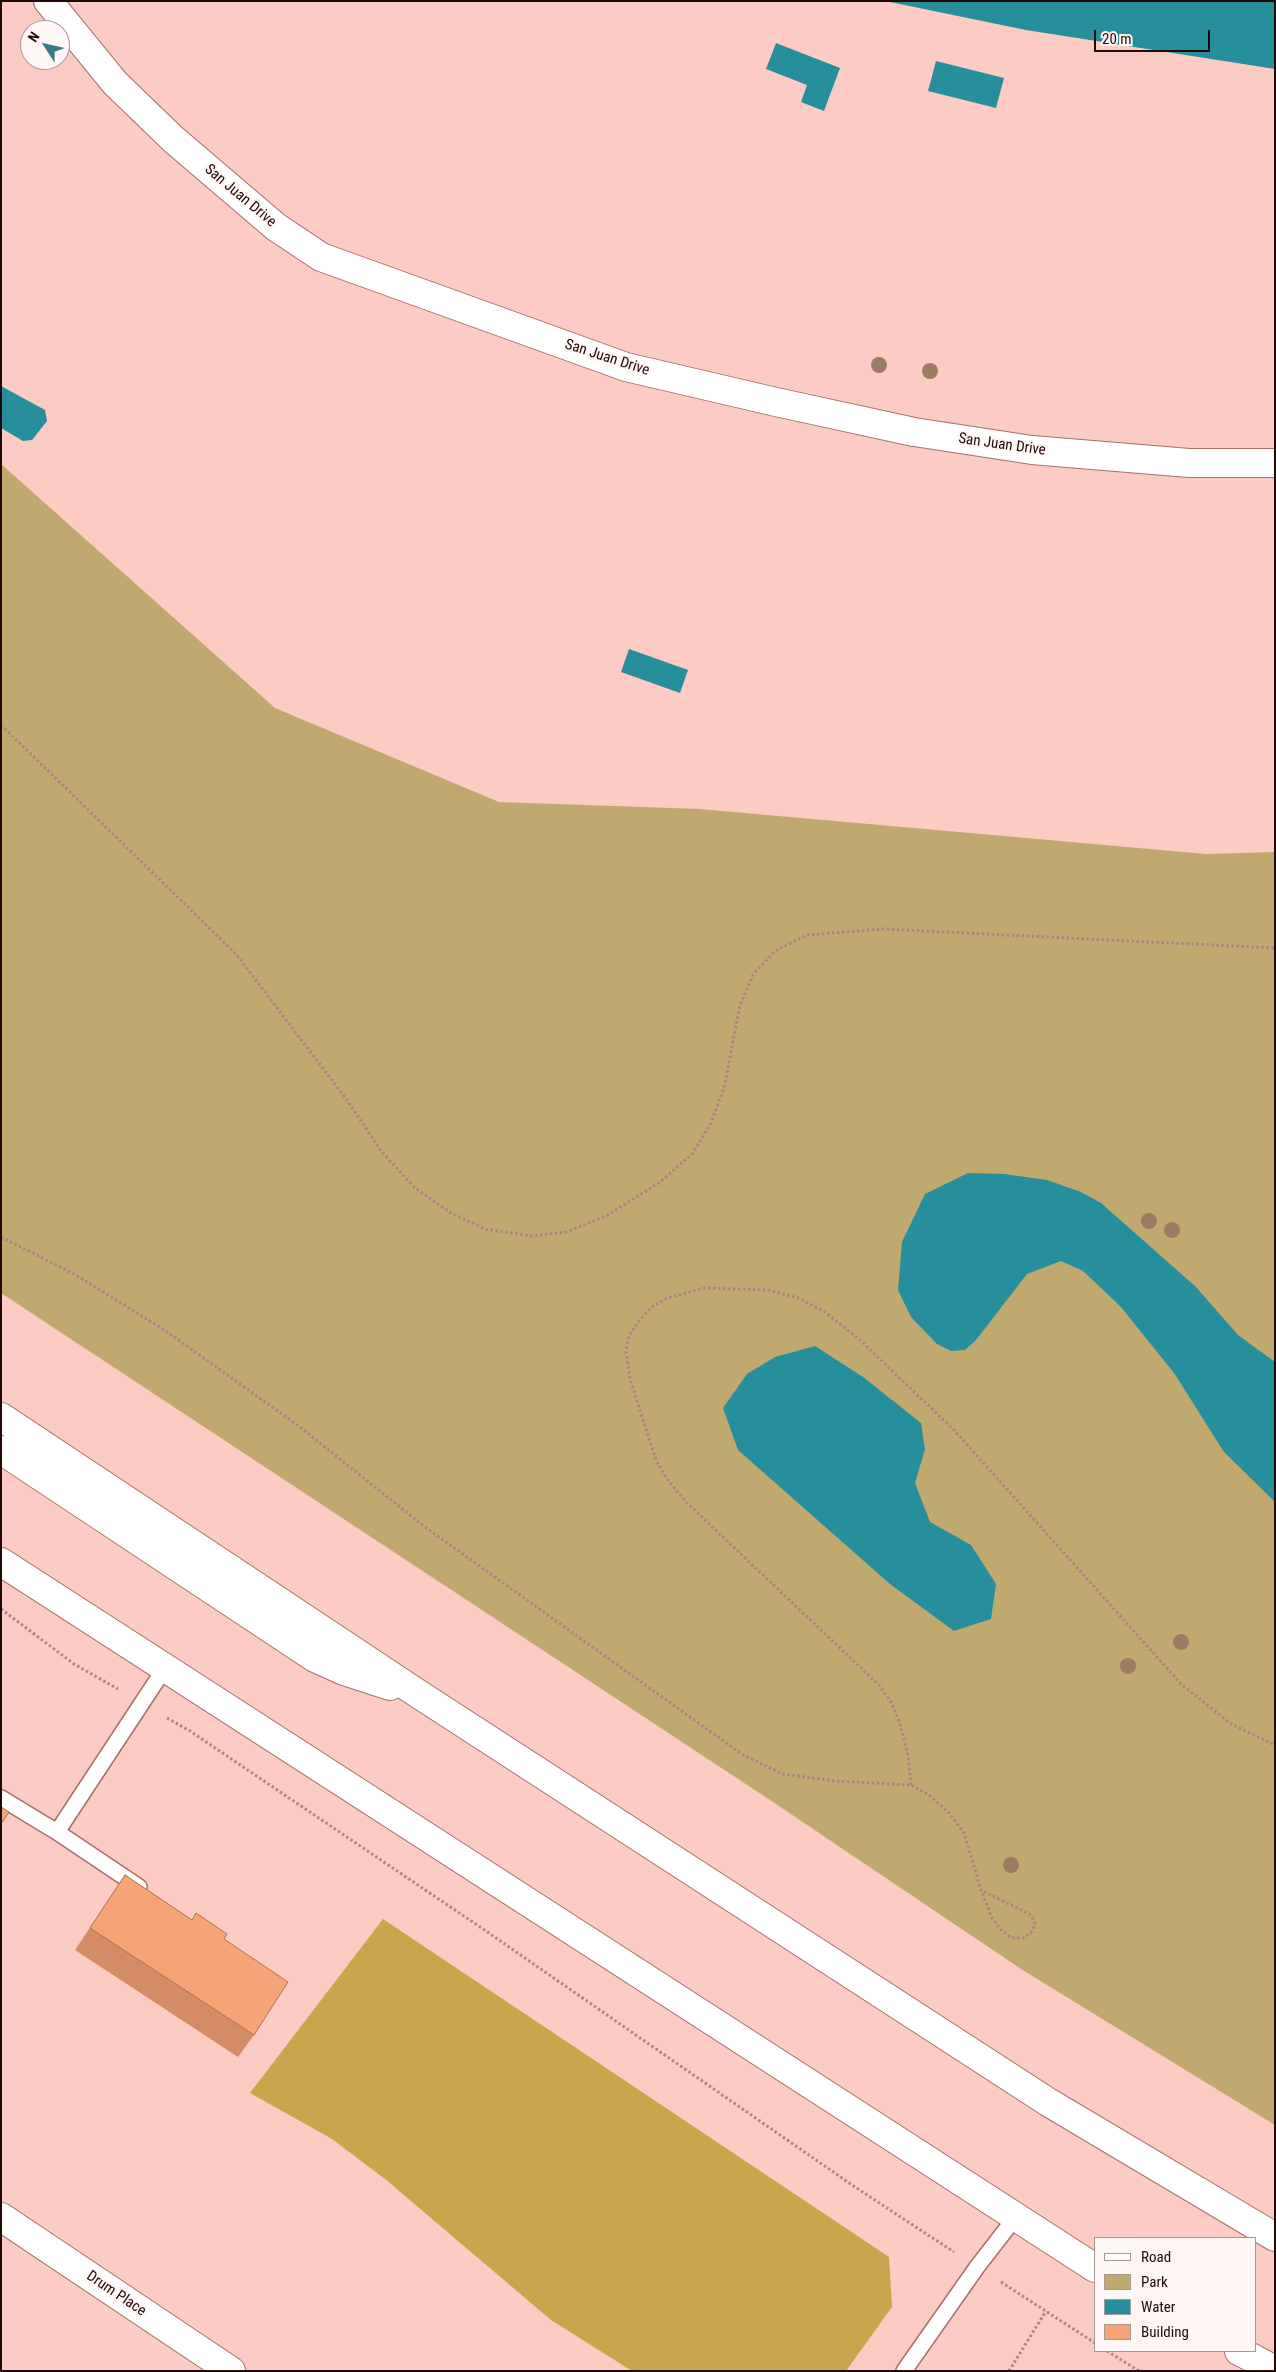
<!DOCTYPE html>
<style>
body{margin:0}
#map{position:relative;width:1276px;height:2372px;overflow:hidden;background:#fccbc3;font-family:"Roboto Condensed",sans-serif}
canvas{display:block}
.frame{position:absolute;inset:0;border:2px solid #1f0a08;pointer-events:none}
.legend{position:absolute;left:1094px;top:2237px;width:162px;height:115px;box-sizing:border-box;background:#fef7f6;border:1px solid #a59897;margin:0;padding:6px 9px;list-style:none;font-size:15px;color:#1f0a08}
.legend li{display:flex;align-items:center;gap:10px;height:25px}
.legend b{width:25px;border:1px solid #a59897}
.north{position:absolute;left:20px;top:20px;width:50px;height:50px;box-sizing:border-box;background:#fef7f6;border:1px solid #a59897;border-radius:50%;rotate:305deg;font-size:14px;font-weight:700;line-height:20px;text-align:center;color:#1f0a08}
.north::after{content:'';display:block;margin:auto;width:18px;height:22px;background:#357c86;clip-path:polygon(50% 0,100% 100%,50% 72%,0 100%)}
.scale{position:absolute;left:1094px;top:30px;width:116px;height:22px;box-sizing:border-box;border:2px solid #1f0a08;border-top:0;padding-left:6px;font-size:15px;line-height:18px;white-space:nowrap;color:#1f0a08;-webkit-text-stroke:4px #fef7f6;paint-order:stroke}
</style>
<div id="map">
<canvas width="1276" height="2372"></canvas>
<div class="frame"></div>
<ul class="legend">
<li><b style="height:6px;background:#fff"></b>Road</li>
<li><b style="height:14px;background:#c0a96e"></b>Park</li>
<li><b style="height:14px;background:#278e9c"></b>Water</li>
<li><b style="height:14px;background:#f6a376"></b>Building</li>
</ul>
<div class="north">N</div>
<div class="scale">20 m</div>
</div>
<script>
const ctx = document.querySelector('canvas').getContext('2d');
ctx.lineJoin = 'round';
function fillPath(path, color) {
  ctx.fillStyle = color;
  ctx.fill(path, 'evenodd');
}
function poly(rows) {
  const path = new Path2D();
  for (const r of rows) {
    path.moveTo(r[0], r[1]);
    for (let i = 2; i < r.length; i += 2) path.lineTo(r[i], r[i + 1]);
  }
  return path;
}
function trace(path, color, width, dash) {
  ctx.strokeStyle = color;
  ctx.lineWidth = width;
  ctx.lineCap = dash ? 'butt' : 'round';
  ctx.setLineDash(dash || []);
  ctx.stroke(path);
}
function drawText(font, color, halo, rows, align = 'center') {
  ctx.font = font + ' "Roboto Condensed",sans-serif';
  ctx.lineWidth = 5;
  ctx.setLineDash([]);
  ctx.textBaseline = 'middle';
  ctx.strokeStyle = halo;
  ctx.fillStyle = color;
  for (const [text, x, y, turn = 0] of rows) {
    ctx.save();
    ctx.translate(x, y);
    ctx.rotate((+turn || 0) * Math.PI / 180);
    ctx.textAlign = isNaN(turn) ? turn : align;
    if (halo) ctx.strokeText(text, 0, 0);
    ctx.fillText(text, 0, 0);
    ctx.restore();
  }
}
fillPath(poly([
 [1,464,275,708,499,802,700,809,1206,854,1275,852,1275,2125,1021,1969,773,1802,1,1293]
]), '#c0a96e');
fillPath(poly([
 [383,1919,889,2257,892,2307,846,2371,632,2371,551,2320,385,2179,332,2139,250,2093]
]), '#c7a64c');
fillPath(poly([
 [885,1,1275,1,1275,69,1026,30],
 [776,43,840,68,824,111,801,102,807,85,766,69],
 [936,61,1004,78,996,108,928,91],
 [1,386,45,410,47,421,32,440,23,441,1,428],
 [629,649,688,670,680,693,621,672],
 [968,1173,1004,1174,1047,1180,1081,1192,1101,1203,1196,1287,1238,1335,1275,1362,1275,1502,1224,1452,1174,1373,1121,1307,1083,1271,1061,1261,1027,1274,976,1340,965,1350,951,1351,937,1344,911,1317,898,1290,902,1242,925,1194],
 [815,1346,863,1377,921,1423,925,1449,915,1483,930,1522,971,1545,996,1584,991,1619,954,1631,890,1584,738,1450,723,1408,747,1374,775,1357]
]), '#278e9c');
const lane = poly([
 [1,1798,57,1832],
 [139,1887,57,1832,165,1668],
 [904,2371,977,2267,1015,2218]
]);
const street = poly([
 [48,1,115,83,173,139,276,227,321,257,626,367,776,402,914,432,1032,450,1189,463,1275,463],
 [1,2217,231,2371]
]);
const primary = poly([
 [1,1417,420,1695,1048,2102,1275,2237],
 [1,1450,315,1658,344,1671,390,1686],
 [1,1562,1095,2268],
 [1239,2351,1275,2370]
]);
trace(lane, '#a66f67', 18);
trace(street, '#a66f67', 30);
trace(primary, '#a66f67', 30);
trace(poly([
 [1,725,236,954,347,1100,381,1151,415,1188,451,1213,485,1229,531,1236,566,1232,606,1216,659,1183,693,1153,711,1123,724,1088,740,1005,753,975,775,951,807,935,882,929,1275,948],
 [1,1237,74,1274,163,1329,296,1424,425,1527,743,1755,783,1774,836,1781,911,1785,929,1795,949,1813,964,1833,981,1890,992,1918,1002,1931,1012,1938,1023,1938,1031,1933,1035,1924,1031,1915,981,1890],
 [1,1609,74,1664,118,1689],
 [167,1718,190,1731,486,1931,855,2187,954,2252],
 [911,1785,908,1755,899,1721,891,1702,879,1685,686,1502,667,1479,656,1460,630,1379,626,1352,629,1336,639,1321,652,1307,667,1298,705,1288,768,1290,798,1298,825,1312,860,1340,954,1430,1181,1684,1231,1724,1275,1745],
 [1001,2282,1095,2343],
 [1107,2351,1139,2371],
 [1009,2371,1046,2311]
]), '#ab857f', 3, [2.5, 2.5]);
trace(lane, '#fff', 15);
trace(street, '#fff', 28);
trace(primary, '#fff', 28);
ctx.fillStyle = '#9b7d64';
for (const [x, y] of [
 [879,365],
 [930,371],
 [1149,1221],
 [1172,1230],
 [1181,1642],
 [1128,1666],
 [1011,1865]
]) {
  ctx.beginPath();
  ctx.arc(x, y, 8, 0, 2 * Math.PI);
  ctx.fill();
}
fillPath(poly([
 [125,1875,192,1920,224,1939,254,2035,238,2057,75,1950]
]), '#d48c65');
const building = poly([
 [1,1807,9,1812,1,1824,1,1807],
 [125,1875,192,1920,196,1913,227,1934,224,1939,288,1982,254,2035,90,1928,125,1875]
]);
fillPath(building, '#f6a376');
trace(building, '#ac7253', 1);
drawText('15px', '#1f0a08', '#fef7f6', [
 ["San Juan Drive",240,196,40],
 ["San Juan Drive",607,358,18],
 ["San Juan Drive",1002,445,8],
 ["Drum Place",116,2294,34]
]);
</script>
